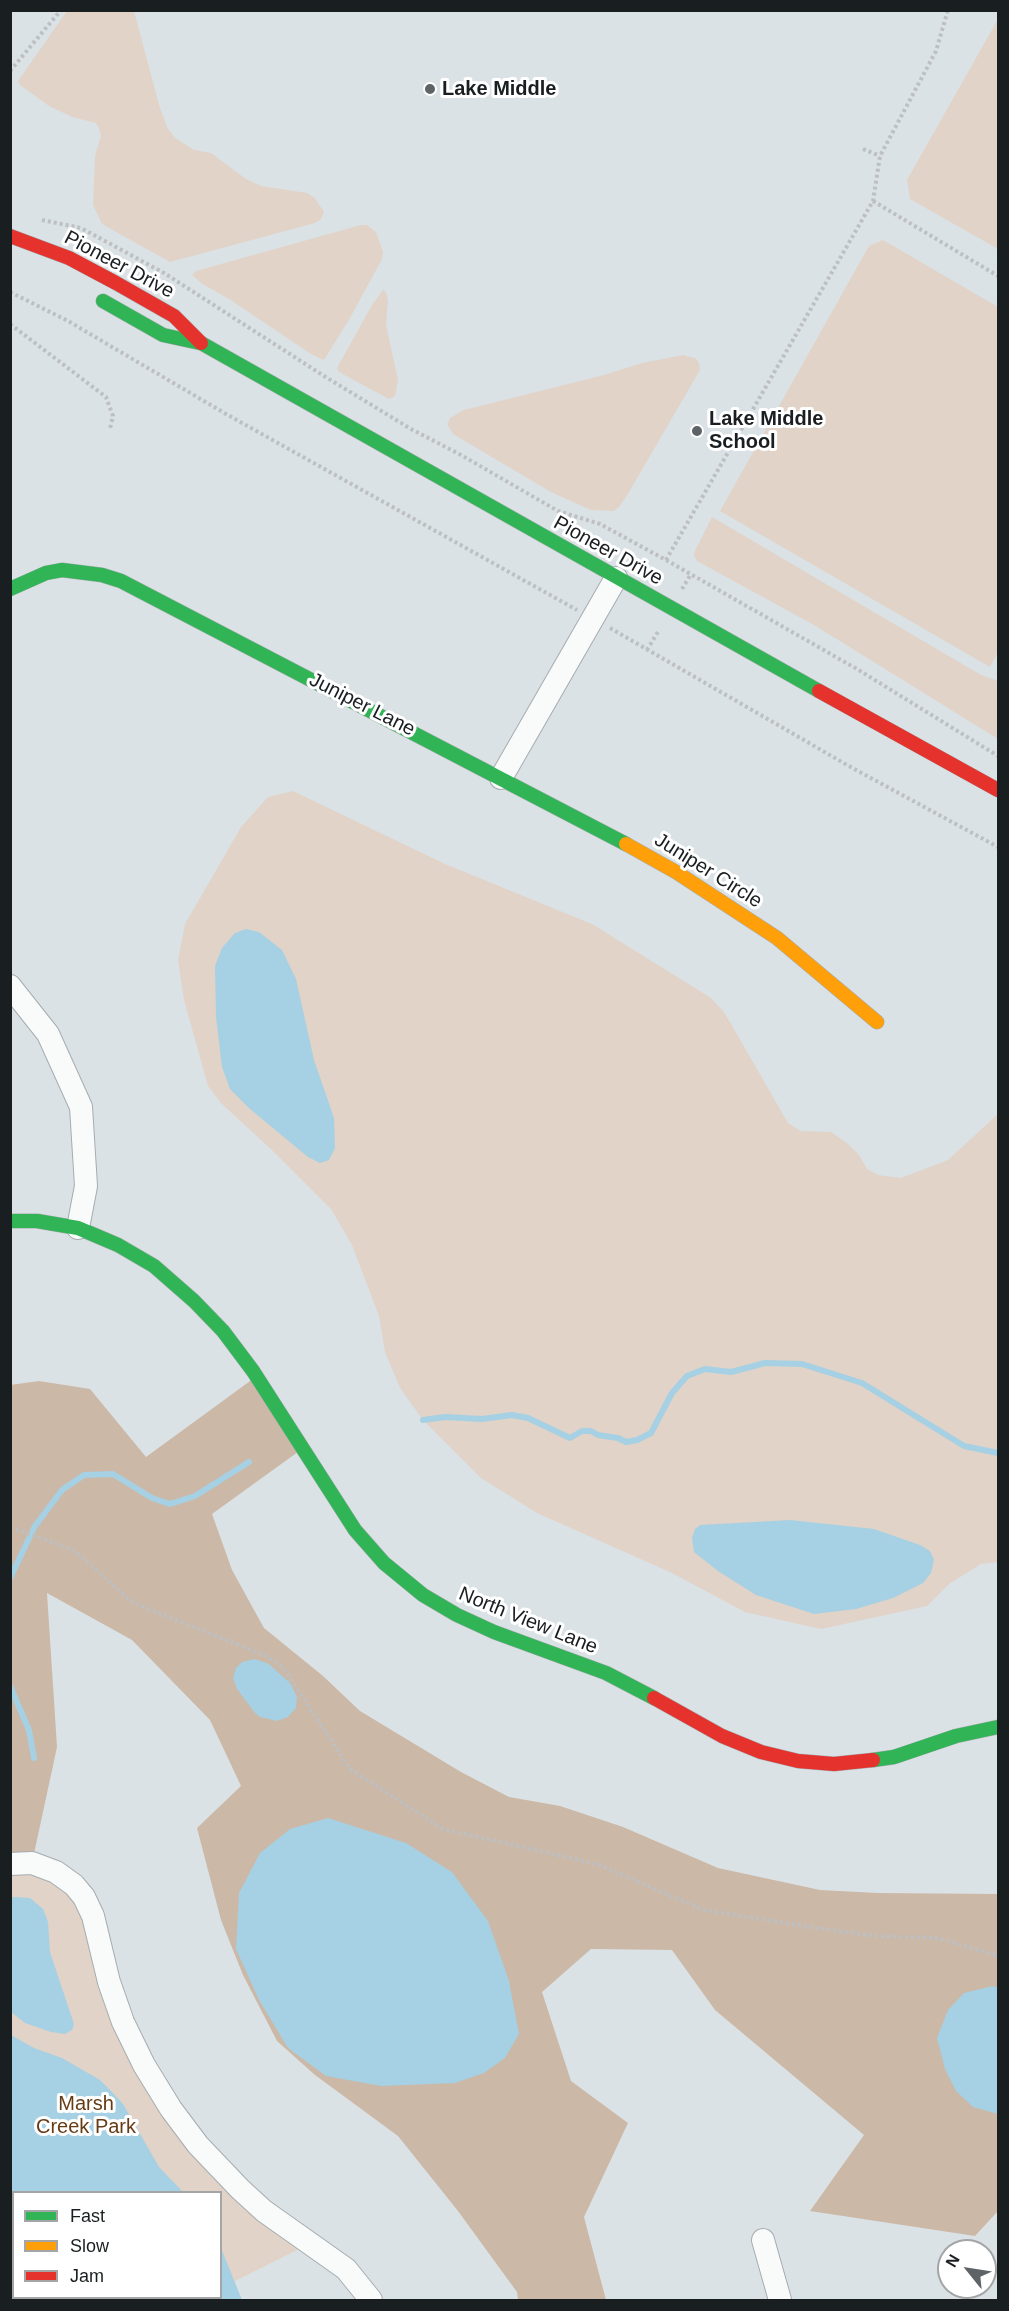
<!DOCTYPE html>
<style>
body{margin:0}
#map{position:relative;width:1009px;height:2311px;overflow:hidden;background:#dae2e6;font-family:Helvetica,sans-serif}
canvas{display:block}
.frame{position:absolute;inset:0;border:12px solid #191f21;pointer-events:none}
.legend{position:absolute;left:12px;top:2191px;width:210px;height:108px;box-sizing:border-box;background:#fff;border:2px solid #a3a5a6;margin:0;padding:8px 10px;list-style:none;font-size:18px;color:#191f21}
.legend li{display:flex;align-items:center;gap:12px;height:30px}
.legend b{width:30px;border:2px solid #a3a5a6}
.north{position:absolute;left:937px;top:2239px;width:60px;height:60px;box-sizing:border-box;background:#fff;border:2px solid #a3a5a6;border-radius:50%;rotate:300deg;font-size:16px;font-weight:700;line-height:24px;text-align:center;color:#191f21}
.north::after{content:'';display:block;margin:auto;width:21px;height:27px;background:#5d6366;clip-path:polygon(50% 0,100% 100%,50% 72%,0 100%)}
</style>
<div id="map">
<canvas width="1009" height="2311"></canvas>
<div class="frame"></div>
<ul class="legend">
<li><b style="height:8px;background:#30b455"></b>Fast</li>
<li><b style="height:8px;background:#ff9f0a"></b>Slow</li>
<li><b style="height:8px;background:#e5322d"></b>Jam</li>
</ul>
<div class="north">N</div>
</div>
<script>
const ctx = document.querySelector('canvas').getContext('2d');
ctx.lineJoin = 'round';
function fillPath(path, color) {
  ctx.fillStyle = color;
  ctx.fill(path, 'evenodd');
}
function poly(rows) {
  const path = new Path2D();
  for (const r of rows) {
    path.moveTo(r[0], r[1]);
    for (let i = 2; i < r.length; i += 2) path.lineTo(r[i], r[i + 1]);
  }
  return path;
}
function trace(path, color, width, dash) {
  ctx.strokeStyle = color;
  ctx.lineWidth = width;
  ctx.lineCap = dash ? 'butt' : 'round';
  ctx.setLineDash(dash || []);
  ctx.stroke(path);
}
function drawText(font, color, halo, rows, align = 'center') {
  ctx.font = font + ' Helvetica,sans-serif';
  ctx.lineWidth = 6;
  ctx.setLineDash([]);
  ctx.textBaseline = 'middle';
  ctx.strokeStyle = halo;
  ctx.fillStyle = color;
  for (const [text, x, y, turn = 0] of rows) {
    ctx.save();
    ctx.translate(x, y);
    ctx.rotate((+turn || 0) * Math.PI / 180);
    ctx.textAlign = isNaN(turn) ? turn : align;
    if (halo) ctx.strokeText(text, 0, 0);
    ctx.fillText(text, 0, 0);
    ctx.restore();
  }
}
fillPath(poly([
 [67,11,134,11,159,105,167,127,175,138,194,150,211,153,246,179,261,186,307,193,315,198,324,212,321,219,315,223,170,262,102,224,93,205,95,156,101,136,99,128,96,123,72,117,49,106,20,85,18,81],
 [998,19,998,249,910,199,907,180],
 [361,225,367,225,376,232,383,252,382,259,350,318,324,360,311,354,229,299,201,283,192,275,196,271],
 [883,240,998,307,998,652,990,667,720,511,869,246],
 [383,290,386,292,388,301,386,325,398,380,395,396,389,399,339,372,337,368,372,305],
 [683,355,695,358,699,363,700,370,629,492,620,506,614,511,591,510,551,492,453,434,447,424,450,418,464,410,604,375,642,363],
 [712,517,981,675,998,681,998,739,814,625,697,561,694,555,695,551],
 [293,791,445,864,592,924,711,998,723,1011,730,1022,788,1123,801,1131,831,1132,847,1143,859,1155,867,1169,878,1175,901,1178,948,1160,998,1114,998,1562,981,1564,949,1584,927,1606,821,1629,745,1612,672,1573,537,1513,481,1478,423,1420,400,1388,385,1352,379,1316,352,1245,331,1209,276,1154,221,1103,208,1086,184,1000,178,960,185,924,241,827,268,797],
 [10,1864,74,1885,109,1982,171,2109,311,2243,233,2282,242,2300,11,2300],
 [14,2192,220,2192,220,2298,14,2298]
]), '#e1d3c7');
fillPath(poly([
 [257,1376,302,1449,212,1514,232,1570,264,1628,323,1676,360,1711,461,1772,509,1797,560,1806,623,1827,718,1868,820,1890,878,1893,998,1894,998,2211,975,2236,810,2211,864,2135,715,2010,672,1950,591,1949,542,1992,571,2081,628,2123,584,2217,606,2300,518,2300,517,2292,458,2211,398,2136,315,2075,277,2041,243,1975,221,1920,197,1828,241,1786,210,1720,132,1640,47,1593,57,1747,32,1863,11,1864,10,1385,39,1381,90,1389,146,1457]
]), '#ccb8a7');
fillPath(poly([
 [246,929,259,932,282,950,296,979,314,1060,334,1118,335,1148,329,1160,320,1163,308,1157,250,1109,230,1089,222,1067,216,1017,215,966,222,948,235,933],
 [790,1520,874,1529,920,1545,930,1551,934,1560,931,1573,923,1583,893,1598,856,1609,814,1614,756,1595,718,1571,694,1552,692,1538,695,1529,700,1525],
 [255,1659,269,1664,290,1683,297,1697,296,1708,288,1717,277,1721,260,1717,255,1713,237,1689,233,1678,236,1668,242,1662],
 [328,1818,406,1843,452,1872,488,1921,509,1981,519,2034,505,2058,484,2073,455,2083,381,2086,326,2076,288,2048,259,2000,236,1949,239,1893,260,1853,290,1829],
 [14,1897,30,1898,43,1909,48,1922,50,1952,74,2024,72,2030,65,2034,51,2032,25,2023,11,2012,10,1898],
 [993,1986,998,1988,998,2114,973,2107,956,2091,945,2069,937,2038,948,2010,964,1993],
 [11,2035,34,2048,62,2058,100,2080,111,2091,123,2104,159,2167,183,2192,14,2192,14,2298,220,2298,221,2248,242,2300,11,2300]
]), '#a6d0e3');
trace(poly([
 [423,1420,445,1417,482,1419,512,1415,528,1418,570,1438,582,1431,591,1431,598,1435,618,1438,626,1442,637,1440,651,1433,672,1393,687,1376,705,1369,731,1372,765,1363,802,1364,862,1383,964,1446,998,1453],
 [10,1578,35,1526,62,1490,84,1475,113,1474,152,1498,170,1504,195,1496,249,1462],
 [10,1686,29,1730,34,1758]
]), '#a6d0e3', 6);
const street = poly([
 [501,778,616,578],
 [10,986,48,1034,81,1107,86,1186,78,1228],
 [10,1864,32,1863,56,1872,74,1885,84,1897,93,1916,109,1982,123,2022,144,2065,171,2109,198,2145,240,2189,264,2211,346,2269,371,2300],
 [763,2240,780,2300]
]);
const fast = poly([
 [103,301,163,335,200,343],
 [201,343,819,691],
 [10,589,46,573,62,570,102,575,121,581,626,844],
 [10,1221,37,1221,78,1228,118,1245,154,1266,194,1301,223,1331,253,1371,355,1530,384,1563,423,1595,457,1615,494,1632,606,1673,654,1698],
 [873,1760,894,1757,956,1736,998,1727]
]);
const slow = poly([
 [626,844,676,872,777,938,877,1022]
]);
const jam = poly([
 [10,236,69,258,116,283,174,316,201,343],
 [819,691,998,790],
 [654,1698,722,1736,761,1752,798,1761,834,1764,873,1760]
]);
trace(street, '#a6acaf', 24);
trace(fast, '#a6acaf', 15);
trace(slow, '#a6acaf', 15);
trace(jam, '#a6acaf', 15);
trace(poly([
 [10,71,61,10],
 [863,149,880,156],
 [873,201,998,276],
 [42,220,81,228,164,273,324,376,411,429,461,455,558,511,600,524,666,560,857,669,998,756],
 [10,292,68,321,226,414,577,610],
 [10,324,106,397,113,416,110,429],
 [666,560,873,201,880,156,936,51,948,10],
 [682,589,691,574],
 [610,628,847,765,998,847],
 [647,650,659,630],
 [10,1527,68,1548,81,1556,126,1597,141,1606,264,1655,275,1661,286,1672,350,1769,443,1829,597,1864,704,1910,823,1929,876,1936,938,1938,998,1956]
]), '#bdbfc1', 4, [3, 3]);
trace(street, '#f9fbfb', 22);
trace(fast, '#30b455', 14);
trace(slow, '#ff9f0a', 14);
trace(jam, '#e5322d', 14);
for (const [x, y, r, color] of [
 [430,89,6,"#5d6366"],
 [697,431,6,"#5d6366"]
]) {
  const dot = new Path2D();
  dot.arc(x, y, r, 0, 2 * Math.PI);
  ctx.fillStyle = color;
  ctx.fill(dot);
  trace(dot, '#fff', 2);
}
drawText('bold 20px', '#191f21', '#fff', [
 ["Lake Middle",442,89],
 ["Lake Middle",709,419],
 ["School",709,442]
], 'left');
drawText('20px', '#191f21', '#fff', [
 ["Pioneer Drive",119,265,28],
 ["Pioneer Drive",608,551,29],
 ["Juniper Lane",362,705,27],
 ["Juniper Circle",708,871,32],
 ["North View Lane",528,1621,22]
]);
drawText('20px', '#663c16', '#fff', [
 ["Marsh",86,2104],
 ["Creek Park",86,2127]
]);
</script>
